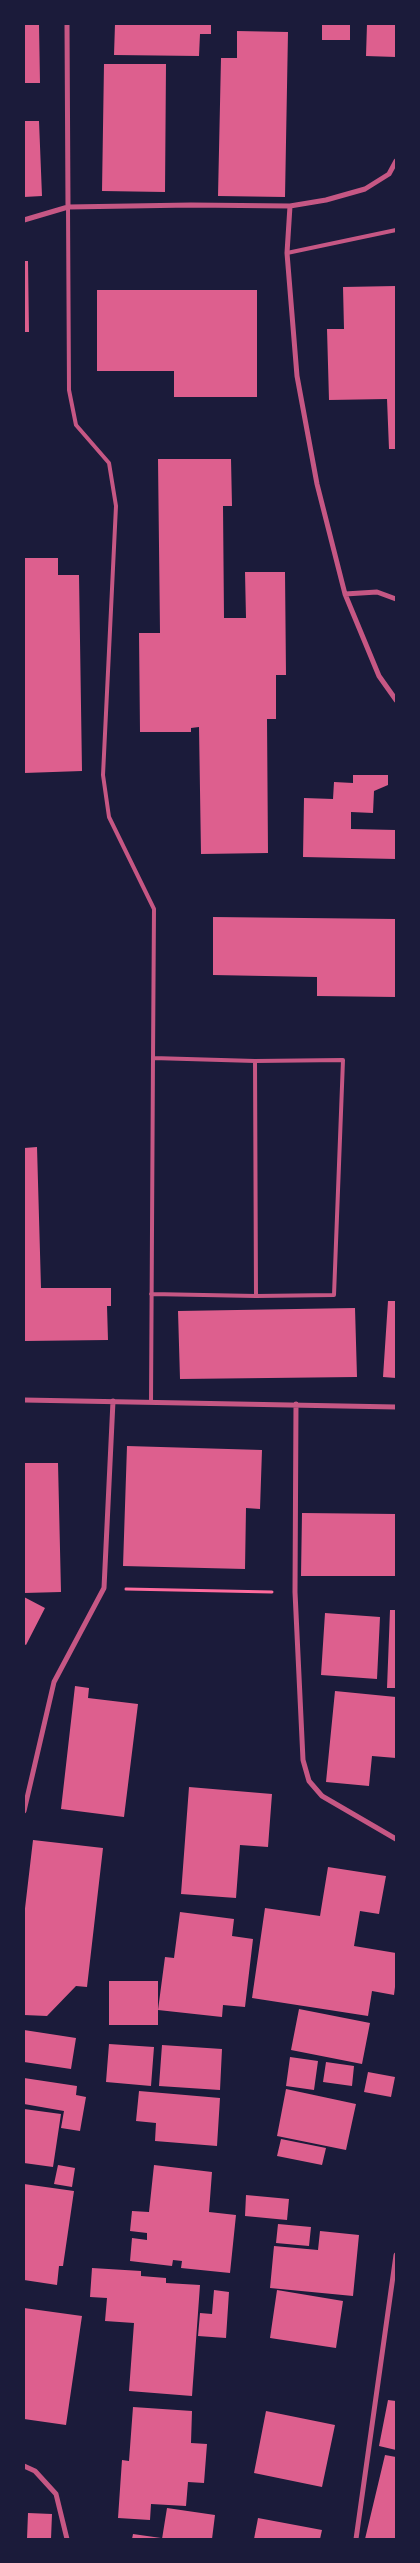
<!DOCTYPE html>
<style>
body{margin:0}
#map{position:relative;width:420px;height:2563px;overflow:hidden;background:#1b1b3a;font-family:Signika,sans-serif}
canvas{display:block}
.frame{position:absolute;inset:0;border:25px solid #1b1b3a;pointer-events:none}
</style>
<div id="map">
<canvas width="420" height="2563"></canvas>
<div class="frame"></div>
</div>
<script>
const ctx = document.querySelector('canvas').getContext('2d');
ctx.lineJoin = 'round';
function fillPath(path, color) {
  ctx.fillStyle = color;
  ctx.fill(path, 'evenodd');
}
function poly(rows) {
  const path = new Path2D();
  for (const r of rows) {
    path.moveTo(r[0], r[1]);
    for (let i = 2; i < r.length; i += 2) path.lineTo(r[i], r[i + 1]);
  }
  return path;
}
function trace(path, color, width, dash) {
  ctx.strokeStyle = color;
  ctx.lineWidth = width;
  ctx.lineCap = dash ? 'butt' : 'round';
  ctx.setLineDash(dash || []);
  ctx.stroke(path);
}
fillPath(poly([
 [24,24,39,24,40,83,24,83],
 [115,24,211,24,211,34,200,34,199,56,114,55],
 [322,24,350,24,350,40,322,40],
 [367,24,396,24,396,57,366,56],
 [237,31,288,32,285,197,218,196,221,58,237,58],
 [104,64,166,64,165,192,102,191],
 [24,121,39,121,42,196,24,197],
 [24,261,28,261,29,332,24,332],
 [396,286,396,449,389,449,387,399,329,400,327,329,344,329,343,287],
 [97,290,257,290,257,397,174,397,174,371,97,371],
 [158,459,231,459,232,506,223,506,224,618,246,618,245,572,285,572,286,675,276,675,276,719,267,719,268,853,201,854,199,727,191,728,191,732,140,732,139,633,160,633],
 [24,558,58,558,58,575,79,575,82,771,24,773],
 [353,775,388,775,388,785,374,791,373,813,351,812,351,829,396,830,396,859,303,857,304,798,333,799,334,782,353,783],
 [213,917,396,919,396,997,317,996,317,977,213,975],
 [37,1147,41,1288,111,1288,111,1306,107,1306,108,1340,24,1341,24,1148],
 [388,1301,396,1301,396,1378,383,1377],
 [355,1308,357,1377,180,1379,178,1311],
 [127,1446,262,1450,260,1509,246,1508,245,1569,123,1566],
 [24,1463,58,1463,61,1592,24,1593],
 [302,1513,396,1514,396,1576,301,1576],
 [24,1597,45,1608,26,1645,24,1644],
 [390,1610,396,1610,396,1688,387,1688],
 [325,1613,380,1617,377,1679,321,1675],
 [75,1686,89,1688,88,1698,138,1704,124,1817,61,1809],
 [335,1691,396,1697,396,1758,372,1756,369,1786,326,1782],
 [189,1787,272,1794,268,1847,240,1845,236,1898,181,1894],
 [33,1840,103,1848,87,1987,76,1986,47,2016,24,2015,24,1917],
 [328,1867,386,1876,379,1914,360,1911,354,1946,396,1953,396,1979,394,1995,372,1991,368,2016,252,1998,265,1908,320,1916],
 [180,1912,234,1919,232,1936,253,1939,245,2007,223,2005,222,2017,158,2010,165,1957,174,1958],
 [109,1981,158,1981,158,2025,109,2025],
 [299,2009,370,2023,362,2064,291,2050],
 [24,2030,76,2038,71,2069,24,2062],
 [109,2044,154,2047,151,2086,106,2082],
 [162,2045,222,2049,220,2090,159,2086],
 [290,2057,318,2061,314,2090,286,2086],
 [326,2062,354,2066,352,2086,323,2082],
 [368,2072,395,2077,391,2097,364,2092],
 [24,2078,77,2086,76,2095,86,2097,80,2131,61,2128,64,2111,24,2104],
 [286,2089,356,2104,346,2150,277,2136],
 [139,2091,220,2098,217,2146,155,2141,156,2123,136,2121],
 [24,2109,61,2114,53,2167,24,2163],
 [281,2139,326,2148,322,2165,277,2156],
 [58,2165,75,2168,72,2187,54,2184],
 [154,2165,212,2172,209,2212,236,2215,230,2273,181,2268,182,2261,173,2260,172,2266,130,2261,132,2238,147,2240,147,2233,130,2231,132,2211,149,2212],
 [24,2184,74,2191,63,2266,59,2266,57,2285,24,2280],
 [246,2195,289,2199,287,2220,245,2216],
 [278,2224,311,2227,309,2246,276,2243],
 [320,2231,359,2235,353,2296,270,2288,274,2246,318,2250],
 [92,2268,141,2271,141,2276,166,2278,166,2283,200,2285,192,2396,129,2391,134,2323,105,2321,107,2298,90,2297],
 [214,2290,229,2292,226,2338,198,2336,200,2313,212,2314],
 [277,2290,343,2301,336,2348,270,2338],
 [24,2308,82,2316,66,2425,24,2419],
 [388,2400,396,2401,396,2450,379,2446],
 [133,2407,192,2411,191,2443,207,2444,204,2483,188,2482,186,2506,151,2504,150,2520,118,2518,122,2460,129,2461],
 [266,2411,335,2425,322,2487,254,2473],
 [385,2455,396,2457,396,2539,365,2539],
 [167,2508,215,2515,212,2539,162,2539],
 [28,2513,52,2514,51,2539,27,2539],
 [258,2518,322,2530,320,2539,254,2539],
 [133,2534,161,2538,161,2539,132,2539]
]), '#dd5f8e');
trace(poly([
 [126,1589,272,1592]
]), '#ff6b9d', 3);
trace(poly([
 [68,207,69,390,76,425,109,463,116,506,103,775,109,817,154,909,153,1058],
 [287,253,396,230],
 [151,1294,256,1296,255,1061],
 [151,1402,153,1058,255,1061,343,1060,334,1295,256,1296]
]), '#c65784', 4);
trace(poly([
 [67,24,68,207],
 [290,206,287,253,297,376,317,484,345,594,379,676,396,700],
 [24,220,68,207,191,205,290,206,326,200,365,189,389,174,396,161],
 [345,594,377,592,396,599],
 [24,1400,396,1407],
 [296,1404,295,1592,303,1760,309,1781,322,1796,396,1839],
 [24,1811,54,1682,104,1588,113,1401],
 [24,2466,35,2471,56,2494,67,2539],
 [356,2539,396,2255]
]), '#c65784', 5);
</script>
